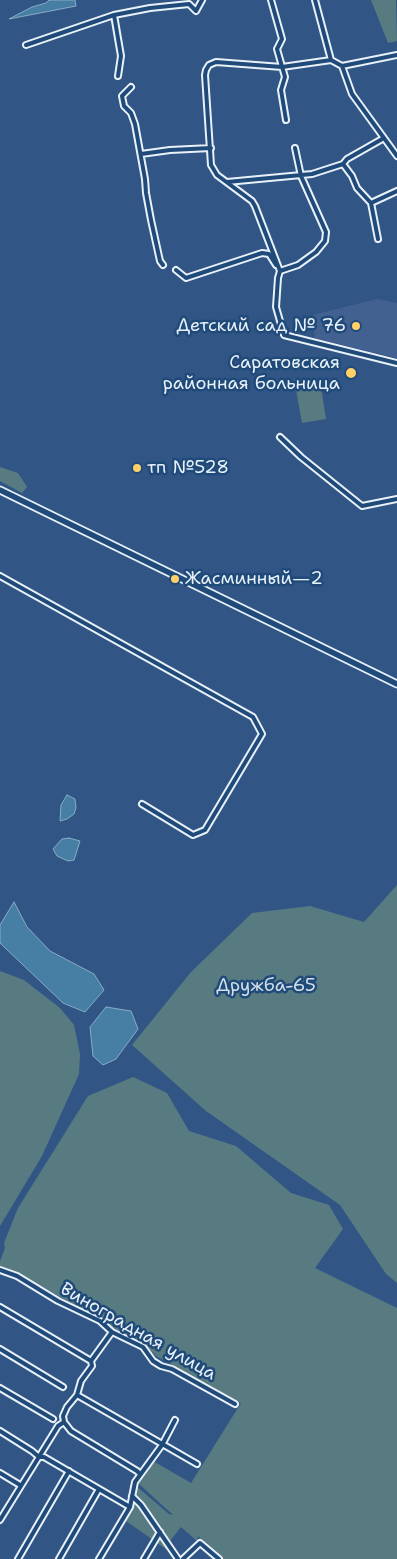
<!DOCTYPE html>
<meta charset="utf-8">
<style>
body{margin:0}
canvas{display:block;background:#315585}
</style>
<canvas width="397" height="1559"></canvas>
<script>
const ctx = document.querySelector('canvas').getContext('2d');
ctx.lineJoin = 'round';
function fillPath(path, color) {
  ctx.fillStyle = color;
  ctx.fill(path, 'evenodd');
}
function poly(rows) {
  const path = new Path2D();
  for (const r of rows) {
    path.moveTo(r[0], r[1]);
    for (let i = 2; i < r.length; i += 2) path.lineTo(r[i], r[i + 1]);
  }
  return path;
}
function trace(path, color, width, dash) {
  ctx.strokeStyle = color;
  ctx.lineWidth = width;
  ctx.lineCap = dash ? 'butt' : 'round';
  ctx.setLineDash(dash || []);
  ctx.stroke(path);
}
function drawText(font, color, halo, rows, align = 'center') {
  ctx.font = font + ' "Shantell Sans",sans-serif';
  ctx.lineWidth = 5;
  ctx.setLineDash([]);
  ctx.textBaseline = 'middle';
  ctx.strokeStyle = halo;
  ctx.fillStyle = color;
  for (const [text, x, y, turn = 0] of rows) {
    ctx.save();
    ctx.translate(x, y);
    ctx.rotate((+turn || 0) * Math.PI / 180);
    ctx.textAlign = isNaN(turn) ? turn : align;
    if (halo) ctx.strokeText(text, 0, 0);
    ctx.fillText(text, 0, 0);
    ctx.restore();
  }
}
fillPath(poly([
 [377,299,397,303,397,358,315,338,313,315]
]), '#436190');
fillPath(poly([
 [371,0,396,0,397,41,388,43],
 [294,379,320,381,326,419,302,423],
 [0,467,18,473,27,487,22,493,0,481],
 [397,885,397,1283,386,1274,340,1205,206,1111,132,1045,191,972,252,913,310,906,364,922],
 [0,971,24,980,60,1008,74,1025,80,1054,79,1074,42,1156,0,1226],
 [133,1077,167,1093,189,1131,236,1146,291,1193,329,1205,343,1229,315,1268,397,1308,397,1559,223,1559,198,1536,197,1541,181,1527,170,1541,170,1552,126,1521,132,1511,134,1489,136,1486,169,1514,173,1515,138,1483,153,1461,191,1483,241,1403,156,1356,141,1341,113,1328,19,1273,0,1266,0,1261,5,1248,4,1243,18,1208,88,1096]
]), '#587b81');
const water = poly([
 [49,0,75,0,76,6,9,19,32,7,46,3,49,0],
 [67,795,75,799,76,808,74,814,67,819,60,821,61,805,67,795],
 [69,838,80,841,74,860,68,861,57,856,53,849,62,839,69,838],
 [14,902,27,927,50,951,94,974,104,990,85,1012,63,1003,0,943,0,925,14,902],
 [106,1007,131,1011,138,1029,116,1059,103,1065,93,1056,90,1027,106,1007]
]);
fillPath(water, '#477ea3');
trace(water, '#87acc5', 1);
const minor = poly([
 [271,0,282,39,277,49,285,77,281,90,286,120],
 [315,0,331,60],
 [114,15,121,56,118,76],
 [26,45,114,15,150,8,189,4,196,11,202,0],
 [397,55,342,66,331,60,282,67,216,62,209,65,206,70,205,75,211,165,217,175,252,201,255,206,280,271,278,278,276,307,284,335,397,363],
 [342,66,352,94,397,156],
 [131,87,122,96,124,106,131,113,135,124,145,179,146,193,151,220,160,261,163,265],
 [141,154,170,150,211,148],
 [343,164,352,176,357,188,371,203,378,239],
 [227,182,312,174,343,164,347,159,384,138],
 [371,203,397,191],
 [176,270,186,278,262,253,269,254,276,265],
 [280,271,298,265,316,252,325,241,326,232,301,176,295,148],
 [280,437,301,457,362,506,397,499],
 [0,576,253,717,262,734,205,830,193,835,142,804],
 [0,1270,17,1276,58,1301,100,1321,112,1332,143,1347,153,1361,161,1366,172,1369,235,1404],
 [0,1307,91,1361],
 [0,1349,63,1387],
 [0,1388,53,1419],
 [77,1395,197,1464],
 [64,1422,71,1431,137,1471,140,1474],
 [0,1431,32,1451,39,1457,44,1457,130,1507],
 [0,1473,20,1485],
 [132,1496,141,1505,178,1559],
 [0,1520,58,1426,64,1422,63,1416,67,1407,77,1395,81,1381,92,1366,91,1361,112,1332],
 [18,1559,69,1471],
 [59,1559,99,1489],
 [99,1559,130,1507,135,1482,162,1445,175,1420],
 [144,1559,160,1532],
 [183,1559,200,1543,219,1559]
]);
const secondary = poly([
 [0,490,397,684]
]);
trace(minor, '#e8f1f8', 8);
trace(secondary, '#e8f1f8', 9);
trace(minor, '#1f4a7a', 4);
trace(secondary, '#1f4a7a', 5.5);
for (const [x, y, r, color] of [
 [356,326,5,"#ffd166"],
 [351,373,6,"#ffd166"],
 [137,468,5,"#ffd166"],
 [175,579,5,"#ffd166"]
]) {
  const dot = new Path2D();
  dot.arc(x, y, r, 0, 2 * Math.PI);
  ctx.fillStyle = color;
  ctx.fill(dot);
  trace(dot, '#1f4a7a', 2);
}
drawText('18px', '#e8f1f8', '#1f4a7a', [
 ["Детский сад № 76",346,326],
 ["Саратовская",340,363],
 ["районная больница",340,384],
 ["тп №528",147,468,"left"],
 ["Жасминный—2",185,579,"left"]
], 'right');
drawText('18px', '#d2dfe6', '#1f4a7a', [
 ["Дружба-65",266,986]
]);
drawText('18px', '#e8f1f8', '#1f4a7a', [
 ["Виноградная улица",138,1332,30]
]);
</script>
